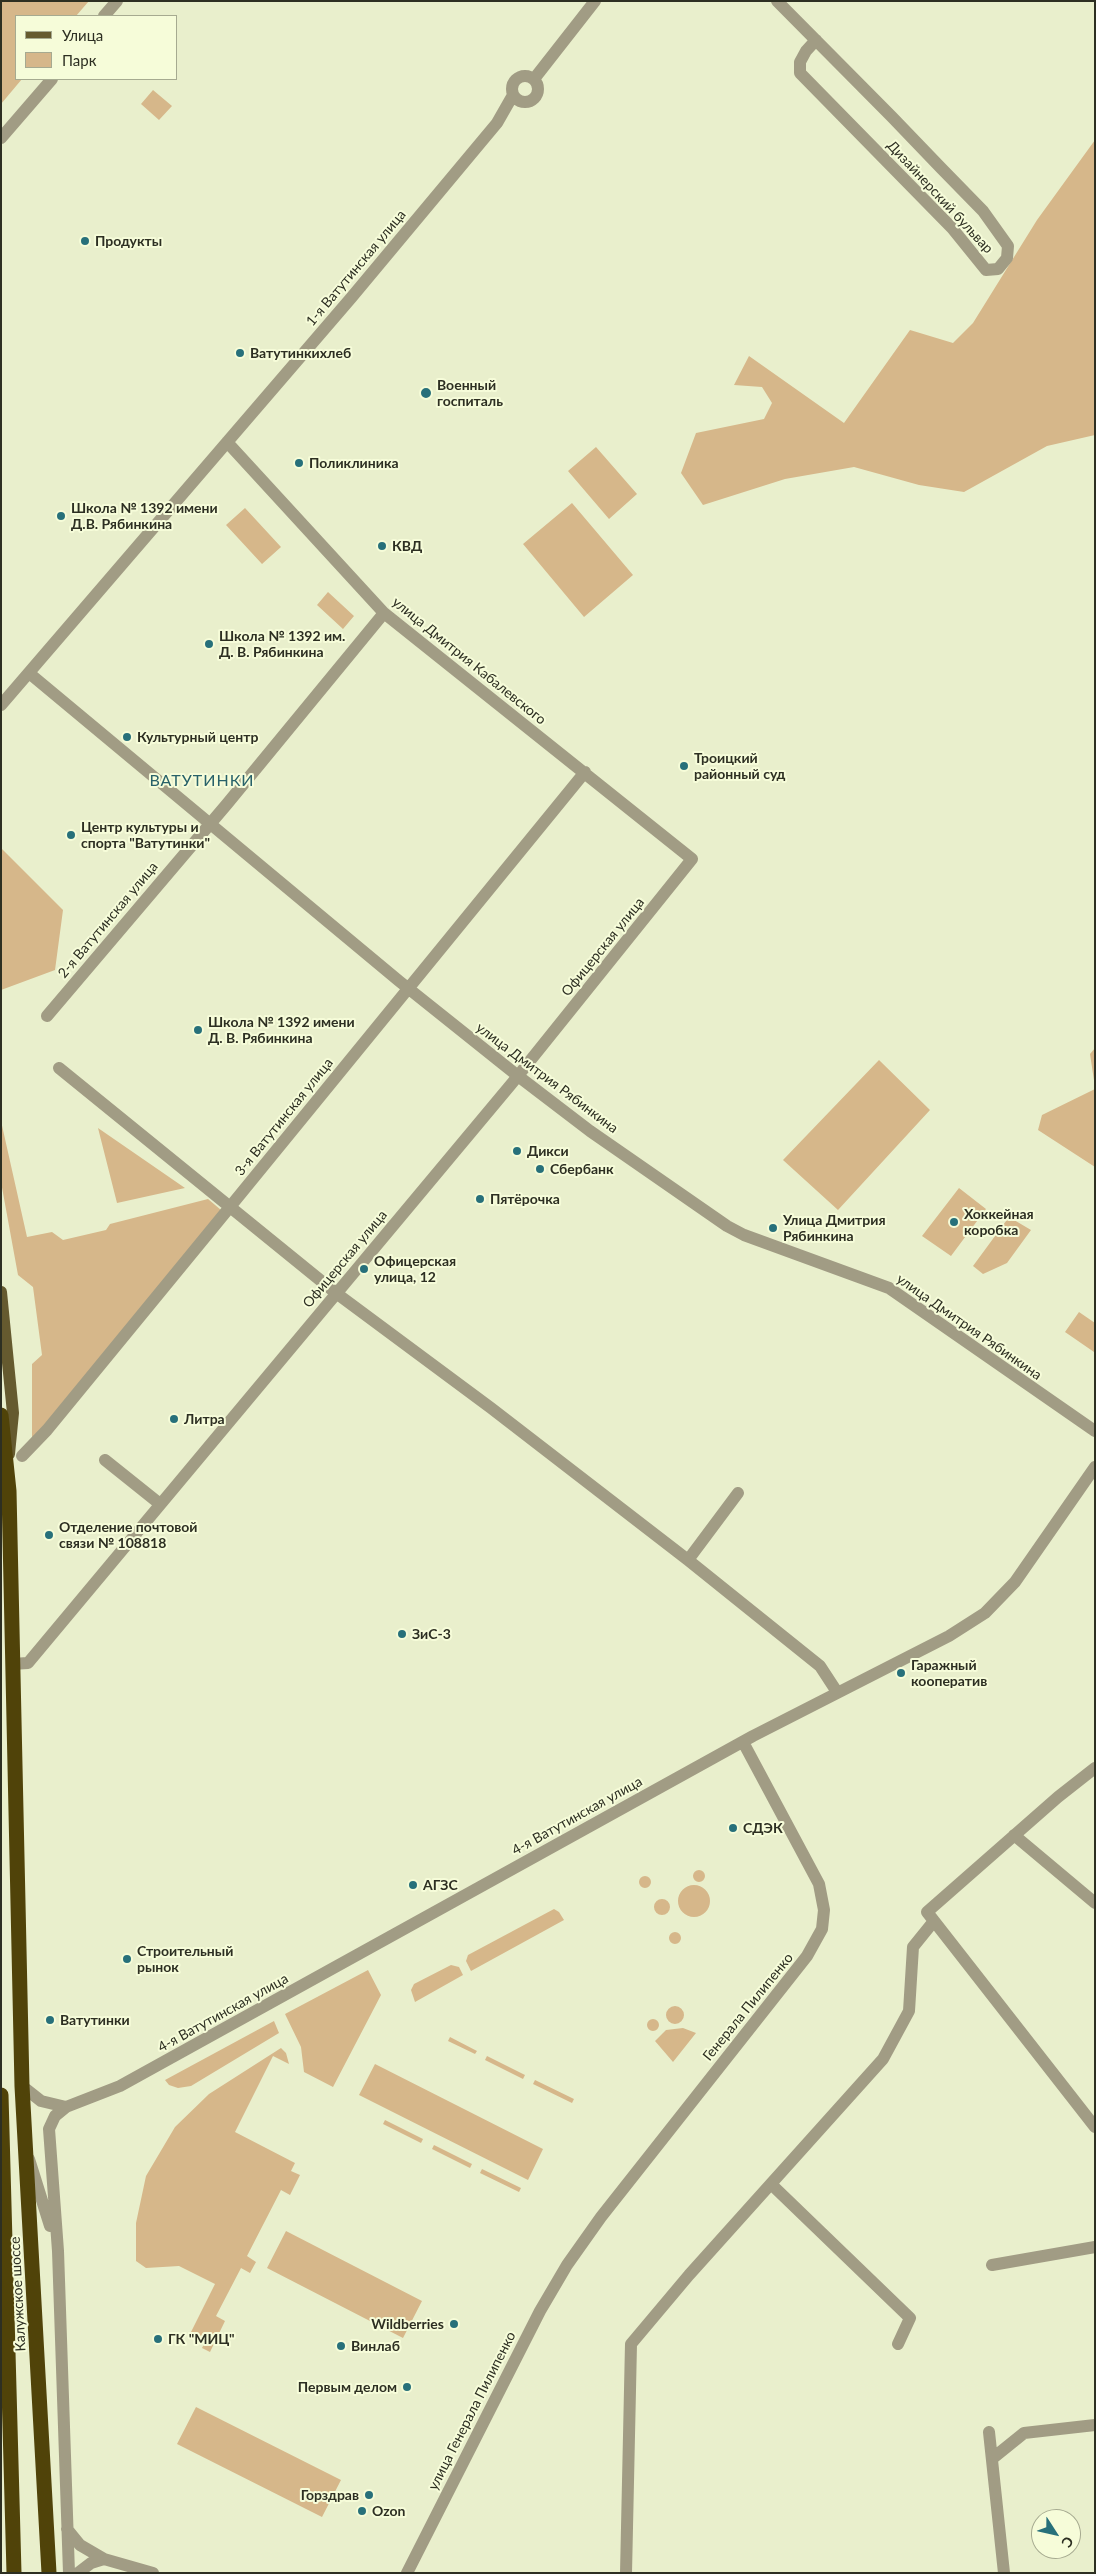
<!DOCTYPE html>
<meta charset="utf-8">
<style>
body{margin:0}
#map{position:relative;width:1096px;height:2574px;overflow:hidden;background:#e9efcc;font-family:Lato,sans-serif}
canvas{display:block}
.frame{position:absolute;inset:0;border:2px solid #2d2f22;pointer-events:none}
.legend{position:absolute;left:15px;top:15px;width:162px;height:65px;box-sizing:border-box;background:#f6fcd9;border:1px solid #a6aa90;margin:0;padding:6px 9px;list-style:none;font-size:15px;color:#2d2f22}
.legend li{display:flex;align-items:center;gap:10px;height:25px}
.legend b{width:25px;border:1px solid #a6aa90}
.north{position:absolute;left:1031px;top:2509px;width:50px;height:50px;box-sizing:border-box;background:#f6fcd9;border:1px solid #a6aa90;border-radius:50%;rotate:125deg;font-size:14px;font-weight:700;line-height:20px;text-align:center;color:#2d2f22}
.north::after{content:'';display:block;margin:auto;width:18px;height:22px;background:#27707a;clip-path:polygon(50% 0,100% 100%,50% 72%,0 100%)}
</style>
<div id="map">
<canvas width="1096" height="2574"></canvas>
<div class="frame"></div>
<ul class="legend">
<li><b style="height:6px;background:#655a2f"></b>Улица</li>
<li><b style="height:14px;background:#d6b78a"></b>Парк</li>
</ul>
<div class="north">С</div>
</div>
<script>
const ctx = document.querySelector('canvas').getContext('2d');
ctx.lineJoin = 'round';
function fillPath(path, color) {
  ctx.fillStyle = color;
  ctx.fill(path, 'evenodd');
}
function poly(rows) {
  const path = new Path2D();
  for (const r of rows) {
    if (r.length === 3) {
      path.moveTo(r[0] + r[2], r[1]);
      path.arc(r[0], r[1], r[2], 0, 2 * Math.PI);
      continue;
    }
    path.moveTo(r[0], r[1]);
    for (let i = 2; i < r.length; i += 2) path.lineTo(r[i], r[i + 1]);
  }
  return path;
}
function trace(path, color, width, dash) {
  ctx.strokeStyle = color;
  ctx.lineWidth = width;
  ctx.lineCap = dash ? 'butt' : 'round';
  ctx.setLineDash(dash || []);
  ctx.stroke(path);
}
function drawText(font, color, halo, rows, align = 'center') {
  ctx.font = font + ' Lato,sans-serif';
  ctx.lineWidth = 4;
  ctx.setLineDash([]);
  ctx.textBaseline = 'middle';
  ctx.strokeStyle = halo;
  ctx.fillStyle = color;
  for (const [text, x, y, turn = 0] of rows) {
    ctx.save();
    ctx.translate(x, y);
    ctx.rotate((+turn || 0) * Math.PI / 180);
    ctx.textAlign = isNaN(turn) ? turn : align;
    if (halo) ctx.strokeText(text, 0, 0);
    ctx.fillText(text, 0, 0);
    ctx.restore();
  }
}
fillPath(poly([
 [1,1,89,1,76,16,16,16,16,79,22,79,1,104],
 [153,90,172,106,159,120,141,104],
 [1095,140,1095,435,1047,446,964,492,919,485,854,467,785,479,703,505,681,473,696,433,764,419,772,403,762,387,734,385,749,356,844,423,910,330,953,343,973,323,1037,220],
 [596,447,637,494,609,519,568,471],
 [572,503,633,575,584,617,523,544],
 [245,508,281,547,262,564,226,525],
 [328,592,354,616,343,629,317,605],
 [1,848,63,910,55,970,1,990],
 [1095,1048,1095,1087,1090,1054],
 [879,1060,930,1110,838,1210,783,1160],
 [1095,1089,1095,1167,1038,1130,1042,1115],
 [1,1121,27,1237,52,1232,63,1240,106,1230,110,1224,208,1199,221,1210,32,1442,32,1364,42,1355,33,1287,18,1275,1,1182],
 [98,1128,185,1188,117,1203],
 [959,1188,986,1209,951,1256,922,1236],
 [1009,1217,1031,1230,1007,1263,983,1274,973,1266],
 [1079,1312,1095,1323,1094,1352,1065,1332],
 [699,1876,6],
 [645,1882,6],
 [694,1901,16],
 [662,1907,8],
 [554,1909,559,1912,564,1920,471,1971,466,1961,468,1955],
 [675,1938,6],
 [451,1965,459,1967,463,1975,415,2002,411,1990,414,1984],
 [368,1970,381,1995,333,2087,304,2072,301,2047,285,2014],
 [675,2015,9],
 [653,2025,6],
 [274,2021,279,2033,191,2086,178,2088,169,2085,165,2080],
 [683,2028,696,2033,673,2062,655,2041,666,2030],
 [450,2037,477,2051,475,2054,448,2041],
 [281,2048,286,2053,289,2064,273,2056,235,2132,295,2163,291,2171,300,2175,290,2195,281,2190,247,2256,256,2262,250,2273,241,2268,216,2316,225,2321,210,2352,202,2348,204,2344,190,2337,190,2334,215,2284,179,2266,146,2268,136,2261,136,2223,146,2176,175,2127,209,2094],
 [487,2056,525,2075,523,2079,485,2060],
 [375,2064,543,2149,528,2180,359,2095],
 [535,2080,574,2099,572,2103,533,2084],
 [385,2120,423,2139,421,2143,383,2124],
 [434,2145,472,2164,470,2168,432,2149],
 [482,2169,521,2188,519,2192,480,2173],
 [286,2231,422,2301,403,2338,267,2268],
 [196,2407,341,2480,322,2517,177,2444]
]), '#d6b78a');
trace(poly([
 [777,1,892,117,941,168,983,211,1008,246,1007,258,998,269,986,270,952,228,800,73,800,62,806,51,816,40],
 [104,16,117,1],
 [525,89,13],
 [534,79,595,1],
 [1,138,52,79],
 [29,673,399,981,518,1076,590,1131,727,1226,744,1235,889,1288,1095,1431],
 [1,705,351,298,497,123,513,95],
 [47,1016,227,804,384,613],
 [59,1068,336,1293,491,1408,688,1560,820,1666,837,1692],
 [22,1456,47,1430,225,1213,585,772],
 [105,1460,160,1504],
 [688,1560,738,1493],
 [12,1664,28,1663,513,1082,692,859,384,613,227,442],
 [1095,1768,1058,1797,927,1912,1095,2127],
 [1014,1835,1095,1903],
 [22,2086,41,2101,66,2107,120,2086,753,1736,949,1636,985,1613,1015,1582,1095,1467],
 [66,2107,55,2116,49,2129,58,2251,69,2573],
 [29,2159,50,2226],
 [771,2184,910,2318,898,2344],
 [992,2265,1095,2247],
 [989,2432,1004,2573],
 [993,2458,1024,2433,1095,2425],
 [67,2529,80,2545,104,2559],
 [78,2573,91,2563,104,2559,153,2573],
 [407,2573,540,2311,567,2265,601,2217,807,1956,822,1929,824,1910,819,1884,743,1742],
 [626,2573,631,2344,689,2275,883,2059,909,2011,913,1947,934,1921]
]), '#a19c84', 12);
trace(poly([
 [1,1292,13,1413,9,1454]
]), '#655a2f', 12);
trace(poly([
 [1,1415,9,1491,22,2086,49,2573],
 [1,2095,14,2573]
]), '#504309', 15);
for (const [x, y, r, color] of [
 [85,241,5,"#27707a"],
 [240,353,5,"#27707a"],
 [426,393,6,"#27707a"],
 [299,463,5,"#27707a"],
 [61,516,5,"#27707a"],
 [382,546,5,"#27707a"],
 [209,644,5,"#27707a"],
 [127,737,5,"#27707a"],
 [684,766,5,"#27707a"],
 [71,835,5,"#27707a"],
 [198,1030,5,"#27707a"],
 [517,1151,5,"#27707a"],
 [540,1169,5,"#27707a"],
 [480,1199,5,"#27707a"],
 [954,1222,5,"#27707a"],
 [773,1228,5,"#27707a"],
 [364,1269,5,"#27707a"],
 [174,1419,5,"#27707a"],
 [49,1535,5,"#27707a"],
 [402,1634,5,"#27707a"],
 [901,1673,5,"#27707a"],
 [733,1828,5,"#27707a"],
 [413,1885,5,"#27707a"],
 [127,1959,5,"#27707a"],
 [50,2020,5,"#27707a"],
 [454,2324,5,"#27707a"],
 [158,2339,5,"#27707a"],
 [341,2346,5,"#27707a"],
 [407,2387,5,"#27707a"],
 [369,2495,5,"#27707a"],
 [362,2511,5,"#27707a"]
]) {
  const dot = new Path2D();
  dot.arc(x, y, r, 0, 2 * Math.PI);
  ctx.fillStyle = color;
  ctx.fill(dot);
  trace(dot, '#f6fcd9', 2);
}
drawText('14px', '#2d2f22', '#f6fcd9', [
 ["Дизайнерский бульвар",940,197,47],
 ["1-я Ватутинская улица",356,268,-50],
 ["улица Дмитрия Кабалевского",469,661,39],
 ["2-я Ватутинская улица",108,920,-50],
 ["Офицерская улица",603,947,-51],
 ["улица Дмитрия Рябинкина",547,1078,37],
 ["3-я Ватутинская улица",284,1117,-51],
 ["Офицерская улица",345,1259,-50],
 ["улица Дмитрия Рябинкина",969,1327,35],
 ["4-я Ватутинская улица",577,1816,-29],
 ["Генерала Пилипенко",748,2007,-51],
 ["4-я Ватутинская улица",223,2013,-29],
 ["Калужское шоссе",18,2294,-93],
 ["улица Генерала Пилипенко",472,2411,-63]
]);
drawText('bold 14px', '#2d2f22', '#f6fcd9', [
 ["Продукты",95,241],
 ["Ватутинкихлеб",250,353],
 ["Военный",437,385],
 ["госпиталь",437,401],
 ["Поликлиника",309,463],
 ["Школа № 1392 имени",71,508],
 ["Д.В. Рябинкина",71,524],
 ["КВД",392,546],
 ["Школа № 1392 им.",219,636],
 ["Д. В. Рябинкина",219,652],
 ["Культурный центр",137,737],
 ["Троицкий",694,758],
 ["районный суд",694,774],
 ["Центр культуры и",81,827],
 ["спорта \"Ватутинки\"",81,843],
 ["Школа № 1392 имени",208,1022],
 ["Д. В. Рябинкина",208,1038],
 ["Дикси",527,1151],
 ["Сбербанк",550,1169],
 ["Пятёрочка",490,1199],
 ["Хоккейная",964,1214],
 ["коробка",964,1230],
 ["Улица Дмитрия",783,1220],
 ["Рябинкина",783,1236],
 ["Офицерская",374,1261],
 ["улица, 12",374,1277],
 ["Литра",184,1419],
 ["Отделение почтовой",59,1527],
 ["связи № 108818",59,1543],
 ["ЗиС-3",412,1634],
 ["Гаражный",911,1665],
 ["кооператив",911,1681],
 ["СДЭК",743,1828],
 ["АГЗС",423,1885],
 ["Строительный",137,1951],
 ["рынок",137,1967],
 ["Ватутинки",60,2020],
 ["Wildberries",444,2324,"right"],
 ["ГК \"МИЦ\"",168,2339],
 ["Винлаб",351,2346],
 ["Первым делом",397,2387,"right"],
 ["Горздрав",359,2495,"right"],
 ["Ozon",372,2511]
], 'left');
ctx.letterSpacing = '1px';
drawText('16px', '#286169', '#f6fcd9', [
 ["ВАТУТИНКИ",202,781]
]);
ctx.letterSpacing = '0px';
</script>
